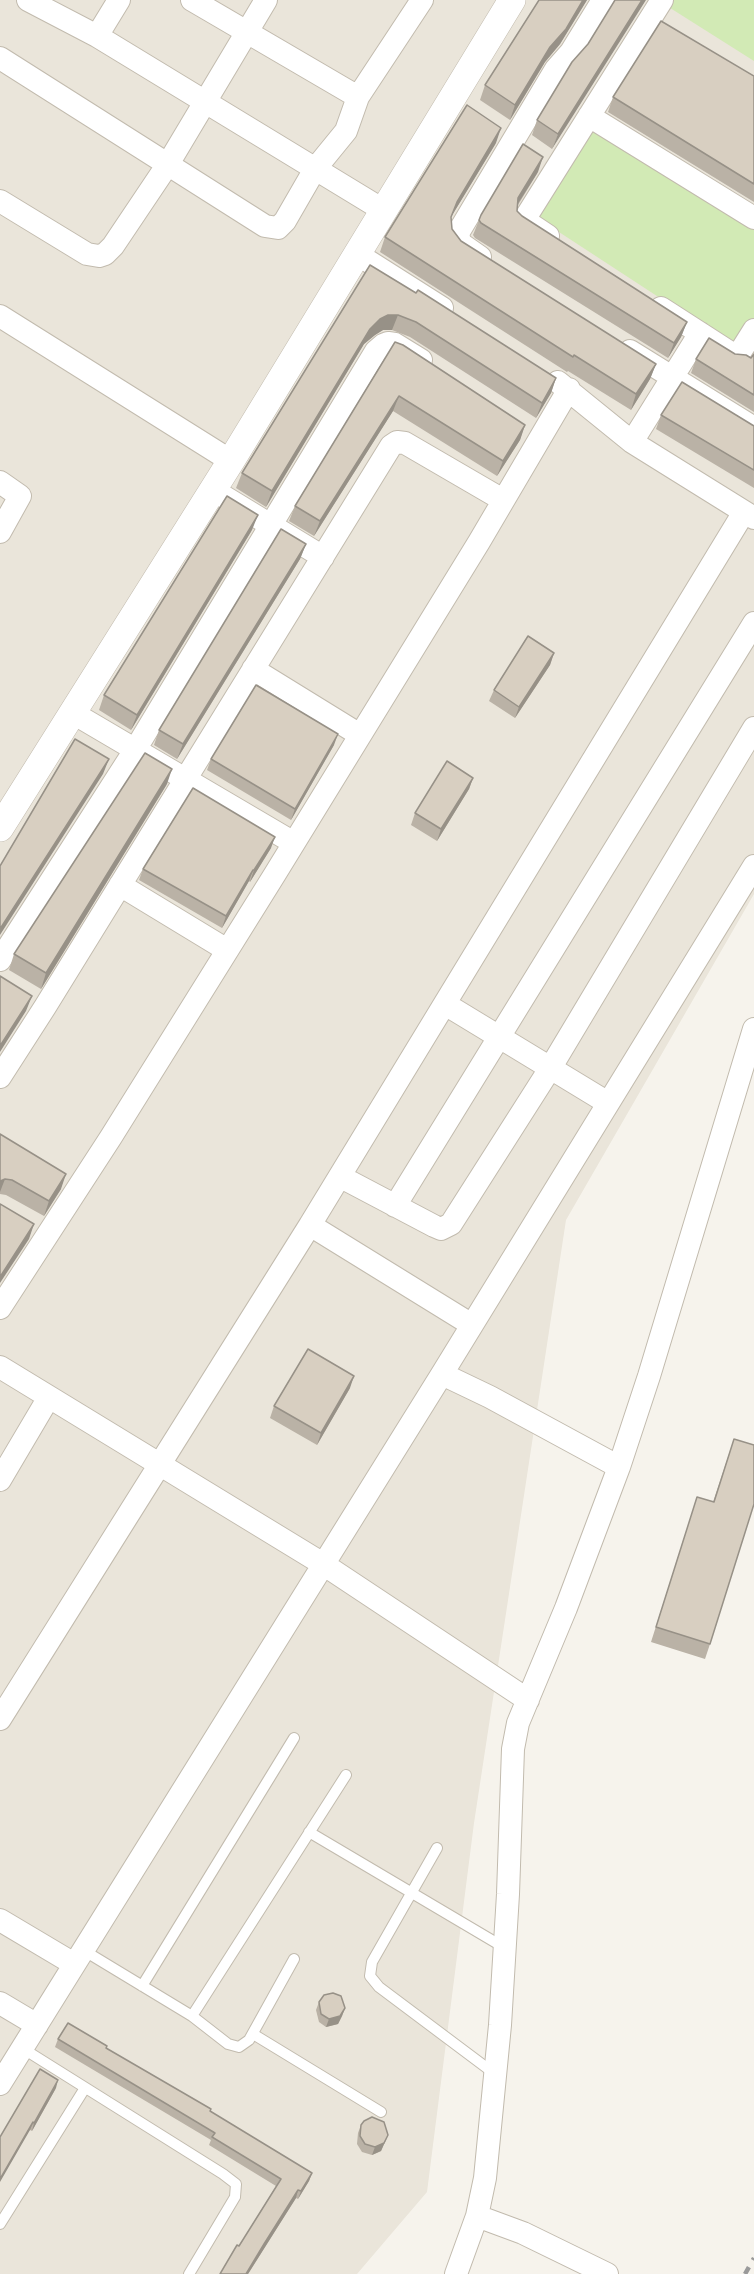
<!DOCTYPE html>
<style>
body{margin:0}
canvas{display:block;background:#f6f3ec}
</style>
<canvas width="754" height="2274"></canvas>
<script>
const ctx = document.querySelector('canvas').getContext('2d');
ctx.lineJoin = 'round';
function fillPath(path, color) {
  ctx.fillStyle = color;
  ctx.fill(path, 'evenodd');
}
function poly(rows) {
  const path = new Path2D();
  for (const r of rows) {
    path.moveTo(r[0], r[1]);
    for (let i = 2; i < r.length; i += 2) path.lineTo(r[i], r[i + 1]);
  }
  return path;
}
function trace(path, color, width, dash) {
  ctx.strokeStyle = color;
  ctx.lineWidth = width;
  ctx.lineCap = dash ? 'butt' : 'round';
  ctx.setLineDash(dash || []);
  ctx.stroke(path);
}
fillPath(poly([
 [0,0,754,0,754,894,566,1220,474,1823,427,2192,357,2274,0,2274]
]), '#eae5da');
fillPath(poly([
 [671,0,754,0,754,61,667,6],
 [591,124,754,225,754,318,735,347,536,217]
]), '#d2eab5');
const service = poly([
 [309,1832,505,1948],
 [437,1848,372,1962,370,1976,379,1987,495,2074],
 [83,1950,192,2016,228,2044,239,2047,249,2040,294,1959],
 [142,1986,294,1738],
 [192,2016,346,1775],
 [253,2034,381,2112],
 [22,2048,223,2174,236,2184,235,2197,189,2274],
 [0,2224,85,2088]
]);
const minor = poly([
 [28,0,97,36,383,210],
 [192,0,358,97],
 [97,36,119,0],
 [0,58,265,226,278,228,285,221,315,169,346,131,358,97,422,0],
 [589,116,754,218],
 [0,201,87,254,99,256,105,254,113,246,168,164,266,0],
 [548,236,524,220,662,0],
 [357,254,442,308],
 [480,257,460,243,458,233,556,69,571,52,603,0],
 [661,308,737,357,754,330],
 [0,316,231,461],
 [630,351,754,428],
 [558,382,632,442,754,518],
 [632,442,700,333],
 [0,482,20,496,0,532],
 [213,490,323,557],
 [253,669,360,735],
 [73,713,294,843],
 [120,885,227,950],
 [0,960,135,750,376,351,383,345,388,343,395,344,421,360],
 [445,1004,608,1103],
 [0,1077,45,1007,391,446,397,442,405,443,503,500],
 [341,1177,434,1226,441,1229,451,1224,551,1067,754,728],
 [395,1206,754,623],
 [0,1308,111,1137,275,874,479,542,569,389],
 [472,1325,310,1225,744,512],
 [0,1367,323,1564,528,1700],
 [442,1374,490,1397,619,1467],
 [0,1480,49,1397],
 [0,1719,310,1225],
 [0,1920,74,1964],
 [0,2003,37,2025],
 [0,2084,442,1374,754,866],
 [477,2216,523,2233,607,2274],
 [456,2274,477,2216,485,2178,500,2025,508,1894,513,1749,518,1723,566,1608,619,1467,649,1376,754,1029]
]);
const tertiary = poly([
 [0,828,231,461,512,0]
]);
trace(service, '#c2bbae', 12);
trace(minor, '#c2bbae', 24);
trace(tertiary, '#c2bbae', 28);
trace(service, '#fff', 10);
trace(minor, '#fff', 22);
trace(tertiary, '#fff', 27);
trace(poly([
 [745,2274,754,2258]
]), '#9a9a9a', 4.5, [8, 8]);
fillPath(poly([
 [539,0,587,0,560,44,545,62,510,120,480,100,485,85],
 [615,0,552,149,532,135,537,120,588,44],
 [754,76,754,202,608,112,613,97],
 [496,143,451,217,452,229,461,241,656,364,650,379,631,410,568,371,567,372,380,252,385,237],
 [538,172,518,205,517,211,522,216,687,322,681,337,668,358,475,238,473,235,481,215],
 [370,265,556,378,551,393,536,418,410,337,392,330,383,330,375,335,364,344,266,507,236,488,242,473],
 [395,342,525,425,520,440,497,476,393,411,314,536,289,521,295,506],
 [735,354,751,358,754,354,754,412,691,373,696,359],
 [661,415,754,426,754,488,656,429],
 [252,530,131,730,99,710,104,695],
 [306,544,300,559,177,759,154,745,159,730],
 [554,653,550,665,515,718,489,701,494,690],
 [334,745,291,820,207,770,211,759],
 [473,778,469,789,437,841,411,825,415,813],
 [167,784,41,989,9,970,14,954],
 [271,848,250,882,249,881,222,928,139,880,143,869],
 [0,1134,61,1189,44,1216,6,1195,0,1194],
 [350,1388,317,1445,270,1418,274,1406],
 [734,1439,710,1644,705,1659,651,1642,697,1497,713,1502],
 [319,2002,345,2008,342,2016,338,2024,326,2027,319,2022,316,2010],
 [58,2039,106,2048,312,2173,309,2181,298,2199,296,2198,248,2274,220,2274,239,2246,276,2186,209,2145,211,2140,55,2047],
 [56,2088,32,2131,30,2130,0,2137],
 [361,2125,388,2135,381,2151,372,2155,362,2152,357,2144,358,2133]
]), '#bab2a6');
fillPath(poly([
 [583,0,587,0,560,44,545,62,510,120,515,105,550,47],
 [642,0,646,0,552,149,558,134],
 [501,128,496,143,451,217,445,232,457,202],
 [543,157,538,172,512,213,518,198],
 [388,315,398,315,392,330,383,330,375,335,364,344,266,507,272,491,370,329,380,319],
 [687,322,681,337,668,358,674,343],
 [656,364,650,379,631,410,636,394],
 [556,378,551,393,536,418,542,403],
 [399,396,393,411,314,536,320,521],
 [525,425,520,440,497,476,503,461],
 [258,515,252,530,131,730,137,715],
 [306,544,300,559,177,759,183,744],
 [554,653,550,665,515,718,519,707],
 [338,734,334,745,291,820,295,809],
 [109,759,103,774,0,935,0,929],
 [172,769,167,784,41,989,46,973],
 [473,778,469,789,437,841,441,829],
 [275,837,271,848,250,882,254,870],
 [253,870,249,881,222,928,226,916],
 [32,996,26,1011,0,1052,0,1046],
 [66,1174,61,1189,44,1216,49,1201],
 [5,1179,0,1192,0,1181],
 [34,1224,29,1239,0,1283,0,1277],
 [354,1376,350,1388,317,1445,321,1433],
 [345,2008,342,2016,338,2024,326,2027,329,2019],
 [58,2080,56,2088,32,2131,34,2123],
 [33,2122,30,2130,0,2182,0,2179],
 [388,2135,381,2151,372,2155,375,2147],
 [312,2173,309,2181,298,2199,301,2191],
 [298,2190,296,2198,248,2274,246,2274,264,2244]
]), '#979187');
const building = poly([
 [539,0,583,0,566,29,550,47,515,105,485,85,539,0],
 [615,0,642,0,558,134,537,120,572,62,588,44,615,0],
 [661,21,754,76,754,184,613,97,661,21],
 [467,105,501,128,457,202,451,217,452,229,461,241,656,364,636,394,574,355,573,357,385,237,467,105],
 [523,144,543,157,518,198,517,211,522,216,687,322,674,343,481,223,479,220,481,215,523,144],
 [370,265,416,293,418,290,556,378,542,403,416,322,398,315,388,315,380,319,370,329,272,491,242,473,370,265],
 [709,338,735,354,746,355,751,358,754,354,754,395,696,359,709,338],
 [395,342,403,345,525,425,503,461,399,396,320,521,295,506,395,342],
 [682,382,754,426,754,470,661,415,682,382],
 [227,496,258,515,137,715,104,695,227,496],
 [281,529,306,544,183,744,159,730,281,529],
 [528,636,554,653,519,707,494,690,528,636],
 [256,685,338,734,295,809,211,759,256,685],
 [75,739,109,759,0,929,0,866,75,739],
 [145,753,172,769,46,973,14,954,145,753],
 [447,761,473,778,441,829,415,813,447,761],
 [193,788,275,837,254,870,253,870,226,916,143,869,193,788],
 [0,976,32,996,0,1046,0,976],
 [0,1134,66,1174,49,1201,12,1180,5,1179,0,1181,0,1134],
 [0,1204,34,1224,0,1277,0,1204],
 [308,1349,354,1376,321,1433,274,1406,308,1349],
 [734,1439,754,1445,754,1504,710,1644,656,1627,697,1497,714,1502,734,1439],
 [333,1993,341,1996,345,2008,340,2016,329,2019,321,2014,319,2002,324,1995,333,1993],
 [68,2023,107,2046,106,2048,211,2109,210,2111,312,2173,301,2191,298,2190,264,2244,246,2274,220,2274,237,2245,239,2246,281,2179,212,2137,215,2133,58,2039,68,2023],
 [40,2069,58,2080,34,2123,33,2122,0,2179,0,2137,40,2069],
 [372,2117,384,2122,388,2135,384,2143,375,2147,365,2144,360,2136,361,2125,364,2121,372,2117]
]);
fillPath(building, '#d8cfc1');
trace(building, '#979187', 1.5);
</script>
